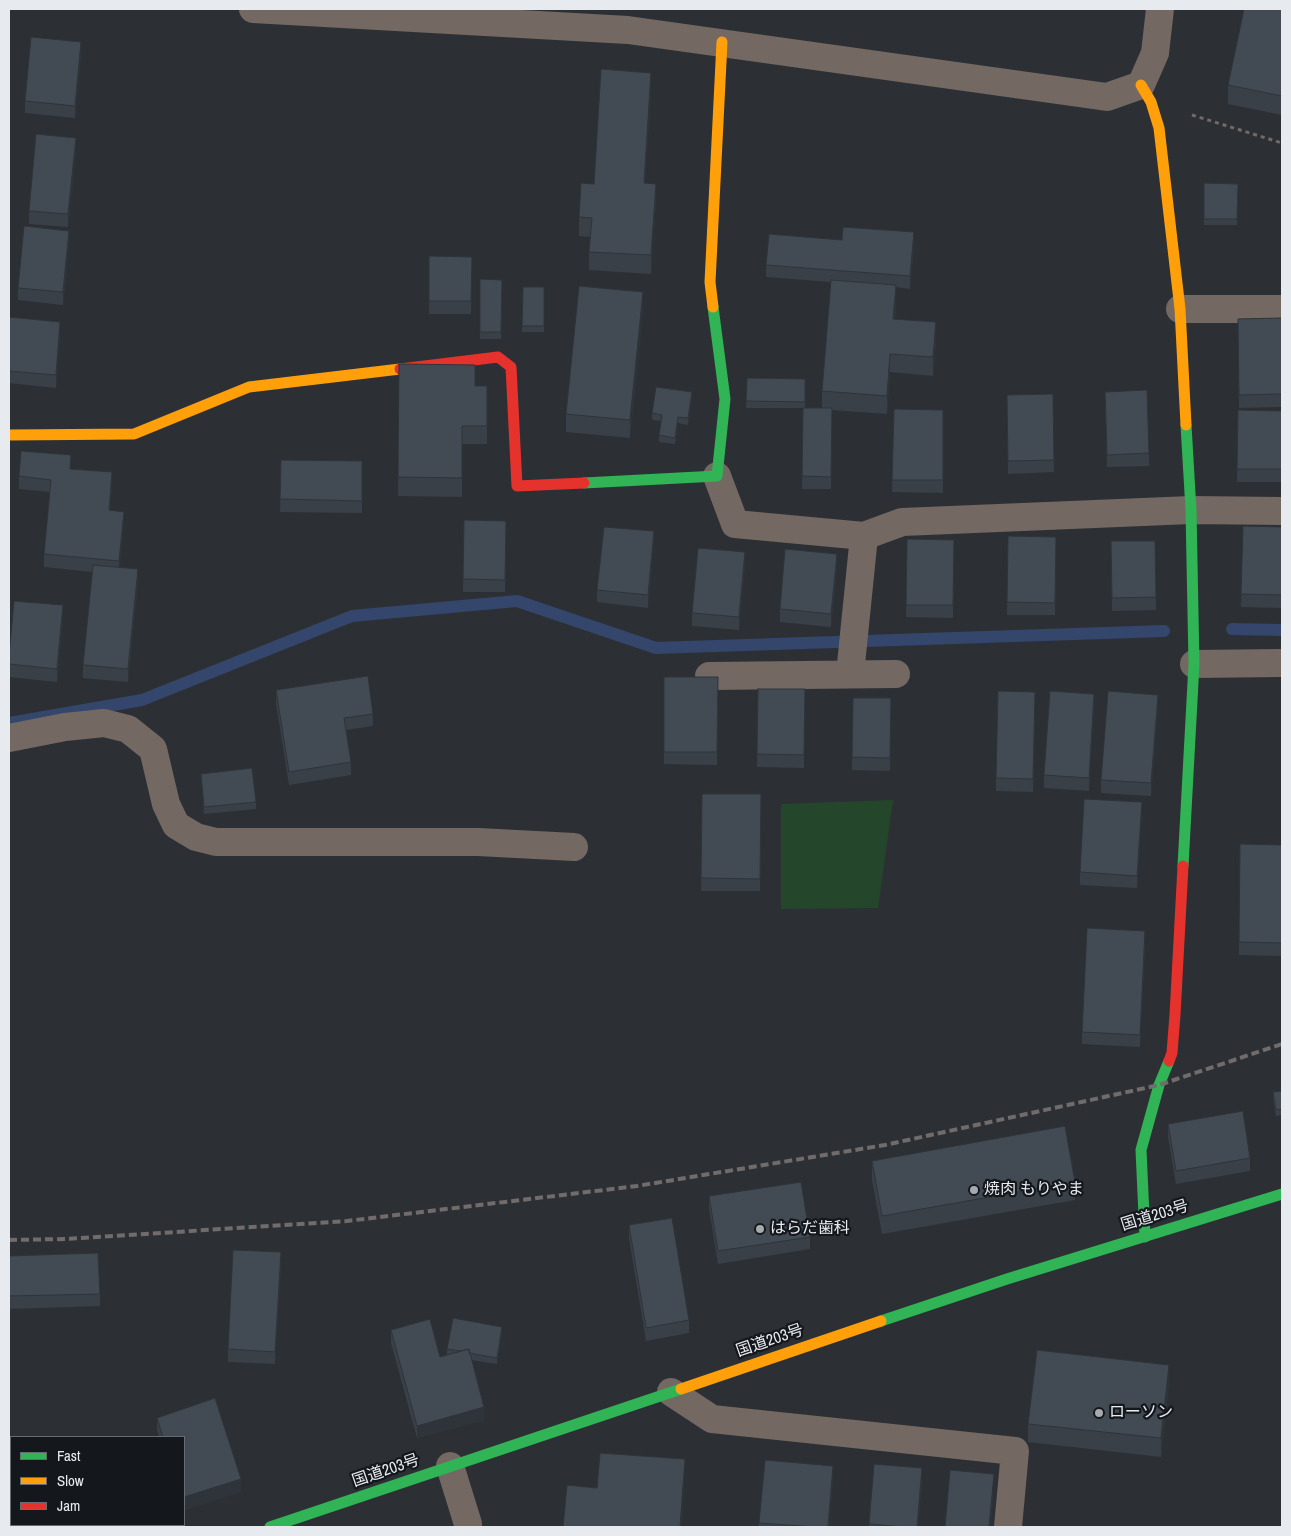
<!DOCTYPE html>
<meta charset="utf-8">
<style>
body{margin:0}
#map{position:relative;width:1291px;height:1536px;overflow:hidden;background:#2c3034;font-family:"Archivo Narrow",sans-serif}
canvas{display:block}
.frame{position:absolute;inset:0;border:10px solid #e7ebf0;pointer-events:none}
.legend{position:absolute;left:10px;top:1436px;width:175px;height:90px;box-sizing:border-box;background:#14171b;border:1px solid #686c70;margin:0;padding:6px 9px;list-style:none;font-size:15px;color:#e7ebf0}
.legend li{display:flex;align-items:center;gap:10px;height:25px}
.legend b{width:25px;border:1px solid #686c70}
</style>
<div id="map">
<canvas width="1291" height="1536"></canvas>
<div class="frame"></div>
<ul class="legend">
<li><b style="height:6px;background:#30b455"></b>Fast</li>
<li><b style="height:6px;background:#ff9f0a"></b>Slow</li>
<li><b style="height:6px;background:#e5322d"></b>Jam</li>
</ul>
</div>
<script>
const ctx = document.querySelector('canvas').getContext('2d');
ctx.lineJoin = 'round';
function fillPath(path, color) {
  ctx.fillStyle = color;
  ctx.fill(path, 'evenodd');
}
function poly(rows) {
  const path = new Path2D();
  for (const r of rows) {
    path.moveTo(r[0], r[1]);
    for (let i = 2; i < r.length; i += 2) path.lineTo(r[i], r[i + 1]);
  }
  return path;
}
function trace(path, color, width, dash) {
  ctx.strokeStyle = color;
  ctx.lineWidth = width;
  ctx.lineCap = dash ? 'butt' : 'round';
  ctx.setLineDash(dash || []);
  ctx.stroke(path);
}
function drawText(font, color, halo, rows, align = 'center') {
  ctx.font = font + ' "Archivo Narrow","Noto Sans JP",sans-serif';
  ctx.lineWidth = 4.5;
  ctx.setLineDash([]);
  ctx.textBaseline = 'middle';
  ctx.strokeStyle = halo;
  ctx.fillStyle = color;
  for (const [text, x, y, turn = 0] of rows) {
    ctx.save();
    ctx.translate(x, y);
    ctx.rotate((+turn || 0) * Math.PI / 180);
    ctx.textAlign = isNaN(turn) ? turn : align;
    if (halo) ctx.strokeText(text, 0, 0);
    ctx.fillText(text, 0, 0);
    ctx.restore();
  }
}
fillPath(poly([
 [893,800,878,908,781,909,781,804]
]), '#24462a');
trace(poly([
 [1232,629,1282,630],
 [9,723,142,700,352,616,517,601,656,648,1164,631]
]), '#34466b', 12);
trace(poly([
 [1192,115,1282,143]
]), '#706b68', 3, [4, 4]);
trace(poly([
 [253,9,628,30,1107,97,1141,85,1155,53,1160,9],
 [1180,309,1282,309],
 [717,476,735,524,864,536,902,522,1191,510,1282,511],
 [1194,664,1282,663],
 [850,674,864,536],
 [709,676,896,674],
 [9,738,65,727,104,723,128,729,153,749,166,804,176,825,196,837,216,842,478,842,574,847],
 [671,1392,712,1419,1015,1451,1008,1527],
 [450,1466,468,1524,468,1527]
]), '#736862', 28);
trace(poly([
 [584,483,717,476,725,399,713,307],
 [1183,866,1194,664,1191,510,1186,425],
 [1145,1237,1141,1150,1159,1085,1169,1061],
 [881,1321,1007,1279,1282,1194],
 [270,1527,681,1389]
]), '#30b455', 11);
trace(poly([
 [1141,85,1151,102,1159,128,1180,309,1186,425],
 [713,307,710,282,722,42],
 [9,435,134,434,249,387,400,369],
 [681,1389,881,1321]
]), '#ff9f0a', 11);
trace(poly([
 [400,369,498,357,511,367,517,486,584,483],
 [1169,1061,1172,1053,1175,1015,1183,866]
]), '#e5322d', 11);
trace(poly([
 [9,1240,66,1239,347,1221,637,1186,885,1145,1159,1085,1282,1044]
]), '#716c6b', 4, [8, 4]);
fillPath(poly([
 [1282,9,1282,115,1228,104,1228,85],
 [81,54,75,118,25,113,25,101],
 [651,91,645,183,656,202,651,274,589,270,589,252,590,237,579,236,579,217,594,184],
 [76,150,68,227,29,224,29,211],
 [1204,183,1238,184,1237,225,1204,225],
 [842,240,914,245,910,289,896,287,896,303,895,319,936,341,933,376,890,372,887,414,832,410,831,489,802,489,803,408,746,408,747,378,805,379,805,408,822,408,822,391,831,282,766,277,766,265],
 [69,243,63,305,18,300,18,288],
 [429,256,472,257,471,314,429,314],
 [480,279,502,280,501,339,480,339],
 [523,287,544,287,544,332,522,332],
 [643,310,630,438,566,432,566,414],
 [9,317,60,335,56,388,9,383],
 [1282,318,1282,407,1239,408,1238,319],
 [399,364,475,386,487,386,487,444,462,444,462,497,398,496],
 [1105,392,1149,453,1149,466,1107,467],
 [1053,394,1054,472,1008,474,1007,395],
 [692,399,688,425,678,423,675,444,659,442,659,435,661,421,652,420,652,413],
 [894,409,943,410,943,493,892,492],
 [1238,410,1282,411,1282,482,1237,482],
 [281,460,362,461,362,513,280,512],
 [71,469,112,485,110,510,124,524,119,567,138,582,128,682,83,678,83,665,93,572,44,567,44,554,50,492,19,489,19,476],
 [464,520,506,521,505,592,463,592],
 [1243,526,1282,527,1282,608,1241,607],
 [1008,536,1056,537,1055,615,1007,615],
 [907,539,954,540,953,618,906,617],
 [1111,541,1155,541,1156,610,1112,611],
 [654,544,648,608,597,602,597,590],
 [745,565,739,630,692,626,692,613],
 [837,567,831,627,780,622,780,609],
 [63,618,57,682,9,677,9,664],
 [664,677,718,677,717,765,664,764],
 [758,689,805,689,804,768,757,767],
 [276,690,373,714,373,726,346,730,351,762,351,775,289,785,276,703],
 [853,698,891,698,890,771,852,770],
 [1035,705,1033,792,996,791,996,778],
 [1094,707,1089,791,1044,788,1044,775],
 [1158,708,1151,796,1101,793,1101,780],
 [201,774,256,802,256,809,204,814],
 [702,794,761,794,760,891,701,891],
 [1142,815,1137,888,1080,885,1080,872],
 [1240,844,1282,845,1282,956,1239,955],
 [1145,944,1140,1047,1082,1044,1082,1032],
 [1281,1083,1282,1083,1282,1115,1276,1116,1273,1099,1273,1092,1281,1091],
 [1168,1124,1250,1158,1250,1171,1176,1184,1168,1137],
 [872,1161,1075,1182,1075,1200,882,1234,872,1180],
 [709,1196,810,1237,810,1249,718,1264,709,1209],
 [629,1225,689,1320,689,1333,646,1341,629,1238],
 [9,1256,100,1294,100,1306,9,1309],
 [281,1265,275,1364,228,1362,228,1349],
 [391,1330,440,1357,447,1355,447,1349,502,1334,497,1364,471,1360,484,1420,417,1438,391,1343],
 [1169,1383,1161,1457,1028,1442,1028,1424],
 [215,1398,241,1479,241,1492,184,1510,184,1437,159,1437,157,1430,157,1418],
 [833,1478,829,1527,759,1527,759,1523],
 [922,1481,918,1527,869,1527,869,1524],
 [26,1525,76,1525,77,1527,27,1527]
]), '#394047');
fillPath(poly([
 [81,42,81,54,75,118,75,106],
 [651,73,651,91,644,202,644,183],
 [76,138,76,150,68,227,68,214],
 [656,184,656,202,651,274,651,255],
 [69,231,69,243,63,305,63,292],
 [914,232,914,245,910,289,910,276],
 [896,285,896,303,893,337,893,319],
 [643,292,643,310,630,438,630,420],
 [60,322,60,335,56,388,56,375],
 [936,322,936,341,933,376,933,357],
 [890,354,890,372,887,414,887,396],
 [692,392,692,399,688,425,688,418],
 [678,417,678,423,675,444,675,438],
 [112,472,112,485,109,523,109,510],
 [124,512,124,524,119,574,119,561],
 [654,531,654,544,648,608,648,595],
 [745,552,745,565,739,630,739,617],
 [837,554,837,567,831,627,831,614],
 [138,569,138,582,128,682,128,669],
 [63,605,63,618,57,682,57,669],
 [1094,694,1094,707,1089,791,1089,778],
 [1158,695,1158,708,1151,796,1151,783],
 [1142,802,1142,815,1137,888,1137,876],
 [1145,931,1145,944,1140,1047,1140,1035],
 [281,1252,281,1265,275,1364,275,1352],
 [502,1327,502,1334,497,1364,497,1358],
 [1169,1365,1169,1383,1161,1457,1161,1438],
 [484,1407,484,1420,417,1438,417,1426],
 [685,1459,685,1478,682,1527,680,1527],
 [833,1466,833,1478,829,1527,828,1527],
 [922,1468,922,1481,918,1527,917,1527],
 [994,1474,994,1487,991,1527,989,1527],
 [241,1479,241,1492,184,1510,184,1497]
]), '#2e343a');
const building = poly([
 [1244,9,1282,9,1282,96,1228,85,1244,9],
 [31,37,81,42,75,106,25,101,31,37],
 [601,69,651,73,644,183,656,184,651,255,589,252,592,218,579,217,581,183,594,184,601,69],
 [36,134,76,138,68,214,29,211,36,134],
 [1204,183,1238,184,1237,219,1204,219,1204,183],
 [24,226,69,231,63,292,18,288,24,226],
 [843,227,914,232,910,276,766,265,769,234,842,240,843,227],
 [429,256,472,257,471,301,429,301,429,256],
 [480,279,502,280,501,332,480,332,480,279],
 [831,280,896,285,893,319,936,322,933,357,890,354,887,396,822,391,831,280],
 [579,286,643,292,630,420,566,414,579,286],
 [523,287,544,287,544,326,522,326,523,287],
 [9,317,60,322,56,375,9,371,9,317],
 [1282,318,1282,394,1239,395,1238,319,1282,318],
 [399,364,475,365,475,386,487,386,487,426,462,426,462,478,398,477,399,364],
 [747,378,805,379,805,402,746,401,747,378],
 [656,387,692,392,688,418,678,417,675,438,659,435,662,415,652,413,656,387],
 [1147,390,1149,453,1107,455,1105,392,1147,390],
 [1053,394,1054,460,1008,461,1007,395,1053,394],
 [803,408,832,408,831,477,802,476,803,408],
 [894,409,943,410,943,480,892,480,894,409],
 [1238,410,1282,411,1282,469,1237,469,1238,410],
 [21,451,71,455,70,469,112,472,109,510,124,512,119,561,44,554,51,480,19,476,21,451],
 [281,460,362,461,362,501,280,499,281,460],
 [464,520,506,521,505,580,463,579,464,520],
 [1243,526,1282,527,1282,595,1241,594,1243,526],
 [604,527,654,531,648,595,597,590,604,527],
 [1008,536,1056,537,1055,603,1007,602,1008,536],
 [907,539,954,540,953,605,906,605,907,539],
 [1111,541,1155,541,1156,597,1112,598,1111,541],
 [698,548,745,552,739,617,692,613,698,548],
 [785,549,837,554,831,614,780,609,785,549],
 [93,565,138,569,128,669,83,665,93,565],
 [14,601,63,605,57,669,9,664,9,656,14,601],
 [368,676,373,714,344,718,351,762,289,772,276,690,368,676],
 [664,677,718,677,717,752,664,752,664,677],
 [758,689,805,689,804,755,757,754,758,689],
 [998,691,1035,692,1033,779,996,778,998,691],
 [1050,691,1094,694,1089,778,1044,775,1050,691],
 [1108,691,1158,695,1151,783,1101,780,1108,691],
 [853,698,891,698,890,758,852,757,853,698],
 [252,768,256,802,204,807,201,774,252,768],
 [702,794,761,794,760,879,701,878,702,794],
 [1084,799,1142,802,1137,876,1080,872,1084,799],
 [1240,844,1282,845,1282,943,1239,942,1240,844],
 [1087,928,1145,931,1140,1035,1082,1032,1087,928],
 [1281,1083,1282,1083,1282,1109,1276,1110,1273,1092,1282,1091,1281,1083],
 [1243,1111,1250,1158,1176,1171,1168,1124,1243,1111],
 [1065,1126,1075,1182,882,1216,872,1161,1065,1126],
 [801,1182,810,1237,718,1251,709,1196,801,1182],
 [672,1218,689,1320,646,1328,629,1225,672,1218],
 [233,1250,281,1252,275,1352,228,1349,233,1250],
 [98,1253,100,1294,9,1296,9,1256,98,1253],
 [453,1318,502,1327,497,1358,469,1353,469,1349,461,1351,447,1349,453,1318],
 [430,1319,440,1357,469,1349,484,1407,417,1426,391,1330,430,1319],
 [1037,1350,1169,1365,1161,1438,1028,1424,1037,1350],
 [215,1398,241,1479,184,1497,184,1437,163,1437,157,1418,215,1398],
 [600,1453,685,1459,680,1527,563,1527,567,1485,597,1488,600,1453],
 [765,1460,833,1466,828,1527,815,1527,759,1523,765,1460],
 [874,1464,922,1468,917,1527,903,1527,869,1524,874,1464],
 [950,1470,994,1474,989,1527,945,1527,950,1470],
 [9,1507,11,1507,11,1525,18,1525,19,1527,9,1527,9,1507],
 [30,1525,76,1525,77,1527,31,1527,30,1525]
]);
fillPath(building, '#424a53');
trace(building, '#2e343a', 1);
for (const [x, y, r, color] of [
 [974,1190,5,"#a6aaae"],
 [760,1229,5,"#a6aaae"],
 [1099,1413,5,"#a6aaae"]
]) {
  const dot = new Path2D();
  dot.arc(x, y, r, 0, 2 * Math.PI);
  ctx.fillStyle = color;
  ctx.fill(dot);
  trace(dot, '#14171b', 2);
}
drawText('16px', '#e7ebf0', '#14171b', [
 ["焼肉 もりやま",984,1190],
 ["はらだ歯科",770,1229],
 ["ローソン",1109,1413]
], 'left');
drawText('16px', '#e7ebf0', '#14171b', [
 ["国道203号",1155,1216,-17],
 ["国道203号",770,1341,-19],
 ["国道203号",386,1471,-19]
]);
</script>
